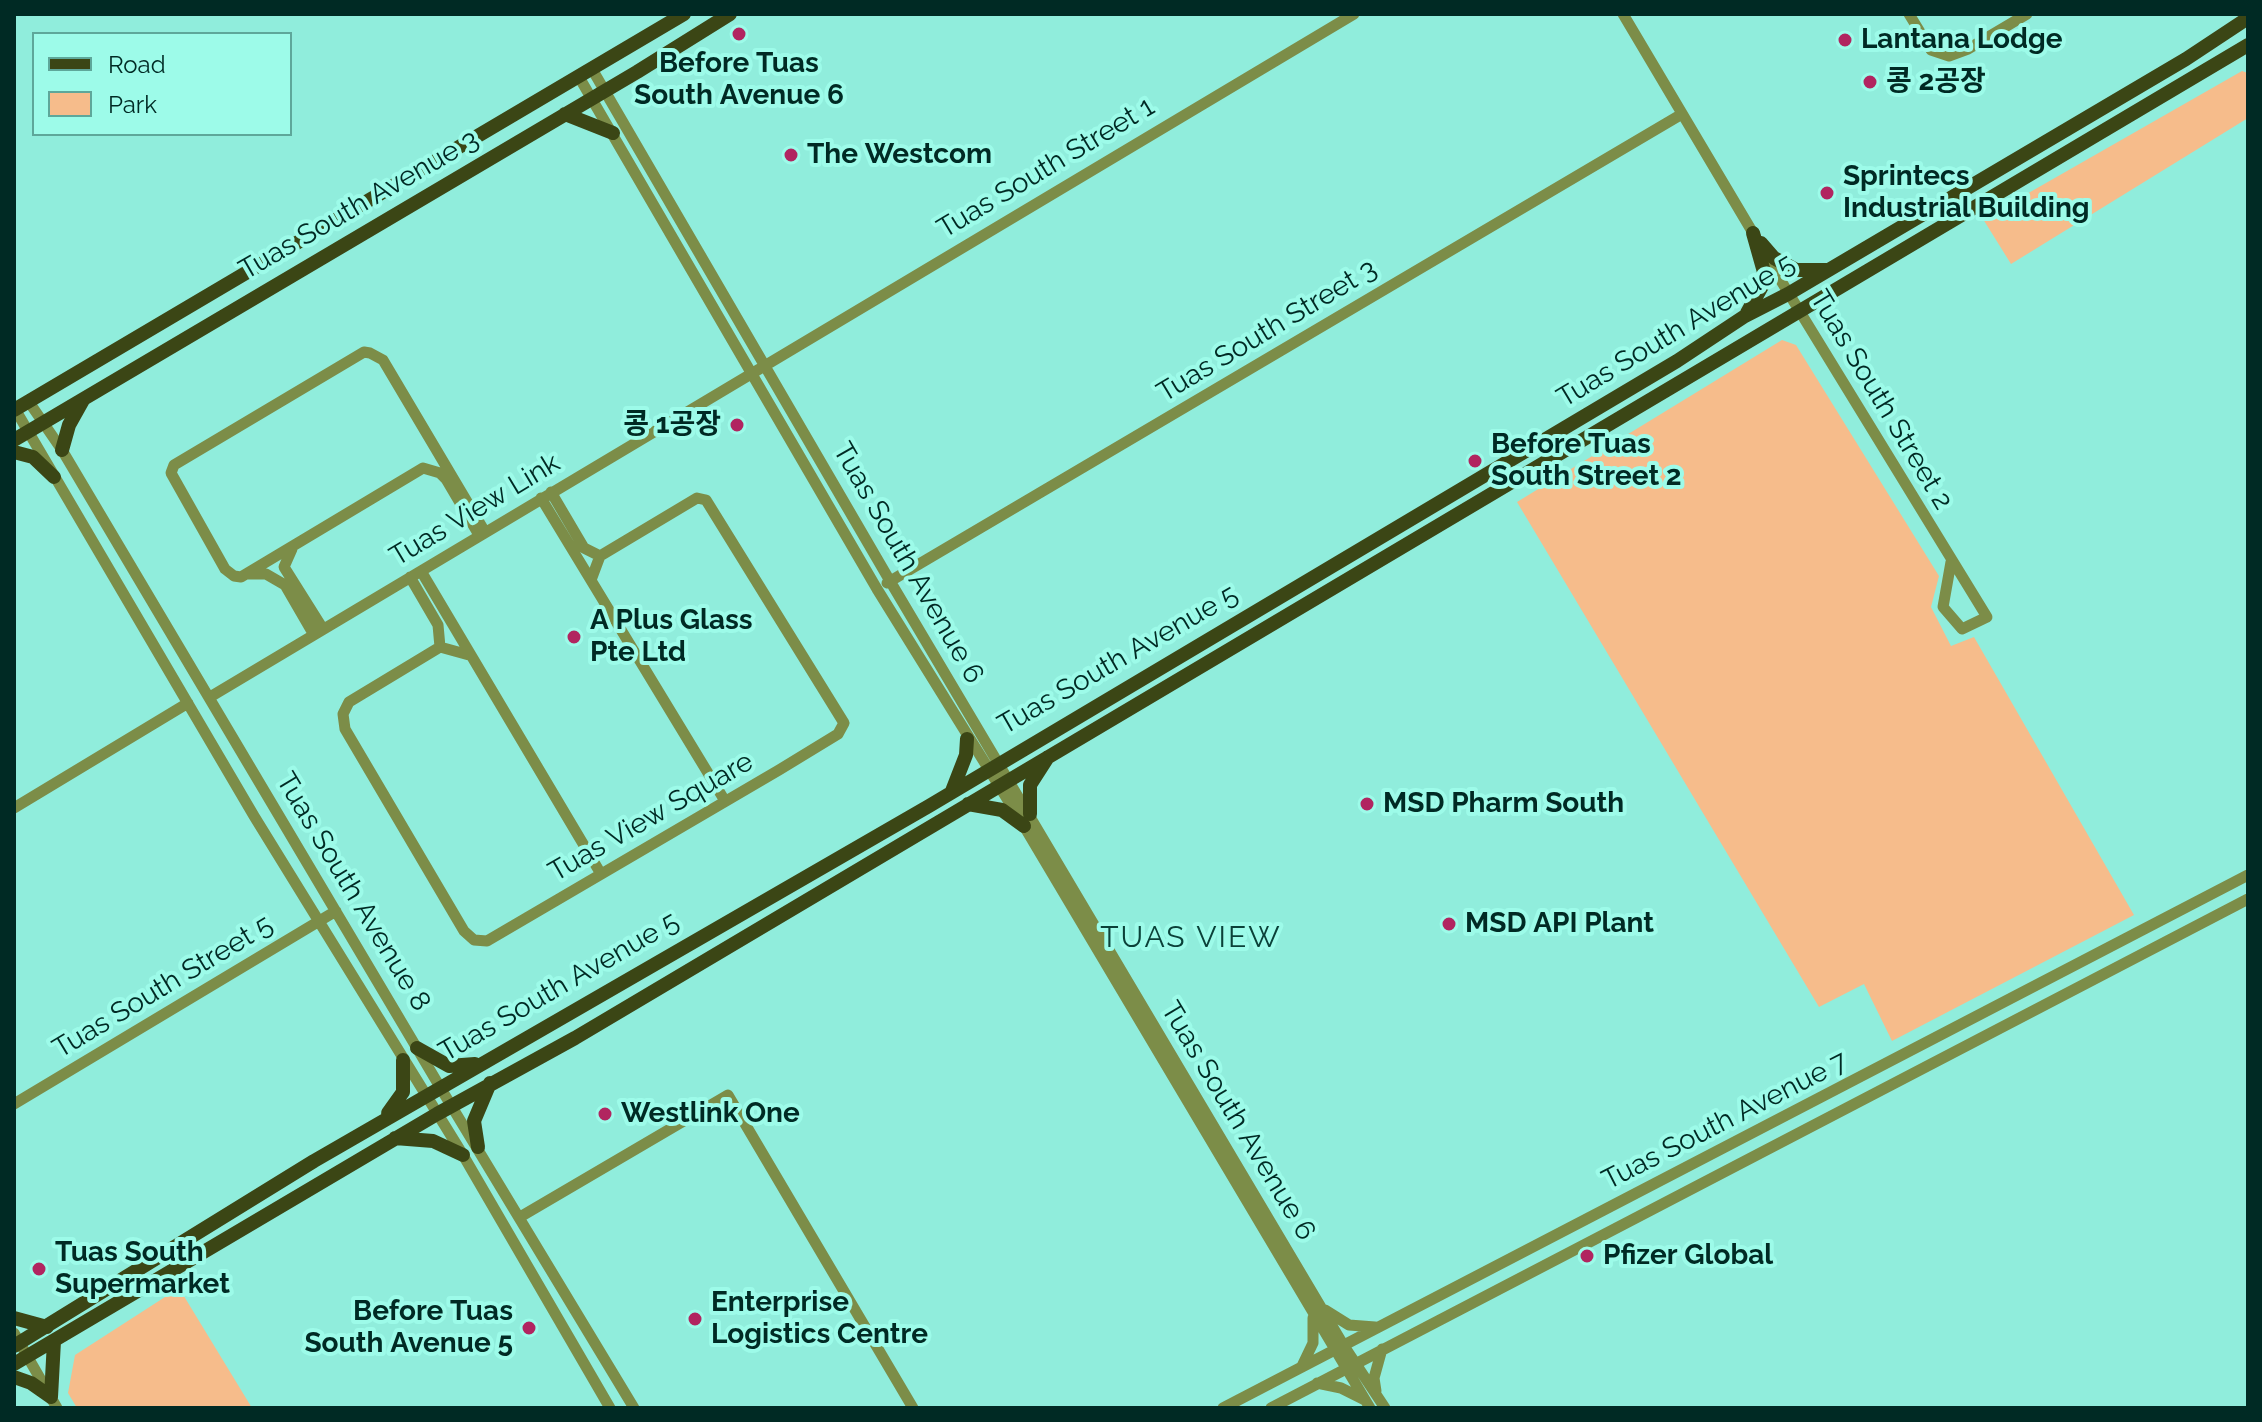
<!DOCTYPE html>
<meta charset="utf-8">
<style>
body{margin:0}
#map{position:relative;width:2262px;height:1422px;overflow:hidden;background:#90eddc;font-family:Raleway,sans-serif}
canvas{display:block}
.frame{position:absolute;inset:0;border:16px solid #002a24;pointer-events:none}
.legend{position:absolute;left:32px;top:32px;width:260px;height:104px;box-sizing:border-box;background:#9dfbe9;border:2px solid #5ea79a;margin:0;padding:10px 14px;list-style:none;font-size:24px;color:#002a24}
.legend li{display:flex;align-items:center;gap:16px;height:40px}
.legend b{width:40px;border:2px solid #5ea79a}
</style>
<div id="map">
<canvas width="2262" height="1422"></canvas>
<div class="frame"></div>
<ul class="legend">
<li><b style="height:10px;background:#3b4615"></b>Road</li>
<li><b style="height:22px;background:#f6bc8b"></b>Park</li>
</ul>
</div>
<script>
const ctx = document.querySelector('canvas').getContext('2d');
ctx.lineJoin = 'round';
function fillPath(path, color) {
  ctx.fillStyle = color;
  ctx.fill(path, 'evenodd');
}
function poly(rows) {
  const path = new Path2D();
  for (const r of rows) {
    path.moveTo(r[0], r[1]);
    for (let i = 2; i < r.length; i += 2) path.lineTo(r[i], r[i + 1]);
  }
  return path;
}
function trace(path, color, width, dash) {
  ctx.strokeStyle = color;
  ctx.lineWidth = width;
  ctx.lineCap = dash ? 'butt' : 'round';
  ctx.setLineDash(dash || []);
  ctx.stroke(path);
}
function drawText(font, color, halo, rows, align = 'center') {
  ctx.font = font + ' Raleway,"Noto Sans KR",sans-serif';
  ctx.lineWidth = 8;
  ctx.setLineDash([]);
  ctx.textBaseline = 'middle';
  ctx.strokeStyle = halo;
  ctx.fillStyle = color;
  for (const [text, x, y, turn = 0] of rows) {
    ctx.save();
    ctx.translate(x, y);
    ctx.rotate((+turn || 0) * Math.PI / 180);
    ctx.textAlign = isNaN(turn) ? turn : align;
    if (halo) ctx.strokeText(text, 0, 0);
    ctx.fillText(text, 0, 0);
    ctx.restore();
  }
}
fillPath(poly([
 [2242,71,2248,73,2248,118,2011,264,1983,219],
 [1782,340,1796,345,1939,576,1931,607,1951,646,1974,637,2134,915,1892,1041,1864,984,1819,1007,1517,502],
 [179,1288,252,1408,77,1408,68,1393,75,1355]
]), '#f6bc8b');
trace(poly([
 [1623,14,1756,238],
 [1909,14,1931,50,1949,56,1968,49,2027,14],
 [592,69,890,581,1344,1346,1385,1408],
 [579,77,877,589,1024,826,1370,1408],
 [1764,253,1987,617,1962,629,1943,607,1951,562],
 [29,402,62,450,440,1087,634,1408],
 [15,409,254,816,463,1155,610,1408],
 [551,492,584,548,600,556],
 [541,498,725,801],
 [479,535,446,479,440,473,423,468,241,577,234,576,225,569,171,473,174,465,364,352,370,353,383,360,485,532],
 [292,549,284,567,323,629],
 [421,571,601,874],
 [247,574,266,574,285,585,314,635],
 [410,577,438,625,440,647],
 [887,583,1682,114],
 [440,647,349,702,343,714,345,729,464,931,474,940,487,941,779,770,838,734,844,723,706,500,697,498,600,556,591,580],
 [440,647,469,655],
 [210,697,1354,14],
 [14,808,188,703],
 [14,1104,336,911],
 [520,1217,728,1095,913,1408],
 [1325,1310,1349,1325,1375,1327],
 [14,1333,57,1408],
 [1302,1366,1313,1343,1313,1318],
 [1317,1383,1341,1388,1365,1400],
 [1376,1391,1374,1378,1382,1349],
 [1223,1408,2248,875],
 [1271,1408,2248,899]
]), '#7c8d48', 11);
trace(poly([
 [565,114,613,133],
 [1761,243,1774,258,1796,270,1826,270],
 [1747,313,1766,279,1753,233],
 [14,410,684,14],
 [14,440,637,72,730,14],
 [62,450,69,425,83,400],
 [14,452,33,457,54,477],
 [952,791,966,755,967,739],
 [968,804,1002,810,1024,826],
 [1030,814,1030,785,1048,757],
 [417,1048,449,1066,475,1064],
 [388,1113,403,1092,403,1060],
 [395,1138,433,1141,463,1155],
 [478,1147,474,1121,490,1083],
 [14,1318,47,1327],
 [14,1346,314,1161,929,806,1677,361,1745,316,1788,294,2186,59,2248,18],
 [14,1364,437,1114,575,1038,2248,45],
 [14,1377,31,1383,51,1397],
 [51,1397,54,1341]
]), '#3b4615', 14);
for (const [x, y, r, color] of [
 [739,34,8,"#b12560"],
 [1845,40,8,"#b12560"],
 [1870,82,8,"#b12560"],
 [791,155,8,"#b12560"],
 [1827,193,8,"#b12560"],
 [737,425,8,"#b12560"],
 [1475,461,8,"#b12560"],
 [574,637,8,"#b12560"],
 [1367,804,8,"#b12560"],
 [1449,924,8,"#b12560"],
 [605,1114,8,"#b12560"],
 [1587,1256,8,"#b12560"],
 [39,1269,8,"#b12560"],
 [695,1319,8,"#b12560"],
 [529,1328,8,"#b12560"]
]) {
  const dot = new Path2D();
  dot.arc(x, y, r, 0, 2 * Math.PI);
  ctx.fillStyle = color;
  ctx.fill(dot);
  trace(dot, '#9dfbe9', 3);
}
drawText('bold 28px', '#002a24', '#9dfbe9', [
 ["Lantana Lodge",1861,40],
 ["Before Tuas",739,64,"center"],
 ["South Avenue 6",739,96,"center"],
 ["콩 2공장",1886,82],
 ["The Westcom",807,155],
 ["Sprintecs",1843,177],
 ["Industrial Building",1843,209],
 ["콩 1공장",721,425,"right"],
 ["Before Tuas",1491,445],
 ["South Street 2",1491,477],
 ["A Plus Glass",590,621],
 ["Pte Ltd",590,653],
 ["MSD Pharm South",1383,804],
 ["MSD API Plant",1465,924],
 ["Westlink One",621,1114],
 ["Tuas South",55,1253],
 ["Supermarket",55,1285],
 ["Pfizer Global",1603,1256],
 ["Enterprise",711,1303],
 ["Logistics Centre",711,1335],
 ["Before Tuas",513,1312,"right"],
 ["South Avenue 5",513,1344,"right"]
], 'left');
drawText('28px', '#002a24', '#9dfbe9', [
 ["Tuas South Street 1",1046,168,-31],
 ["Tuas South Avenue 3",359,205,-30],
 ["Tuas South Street 3",1267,331,-31],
 ["Tuas South Avenue 5",1676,331,-31],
 ["Tuas South Street 2",1881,400,59],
 ["Tuas View Link",475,510,-31],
 ["Tuas South Avenue 6",908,563,60],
 ["Tuas South Avenue 5",1118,660,-30],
 ["Tuas View Square",651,817,-30],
 ["Tuas South Avenue 8",353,892,59],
 ["Tuas South Street 5",163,987,-31],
 ["Tuas South Avenue 5",559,987,-30],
 ["Tuas South Avenue 6",1238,1121,59],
 ["Tuas South Avenue 7",1725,1121,-27]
]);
ctx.letterSpacing = '2px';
drawText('30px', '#0b4139', '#9dfbe9', [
 ["TUAS VIEW",1191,938]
]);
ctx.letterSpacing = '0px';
</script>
